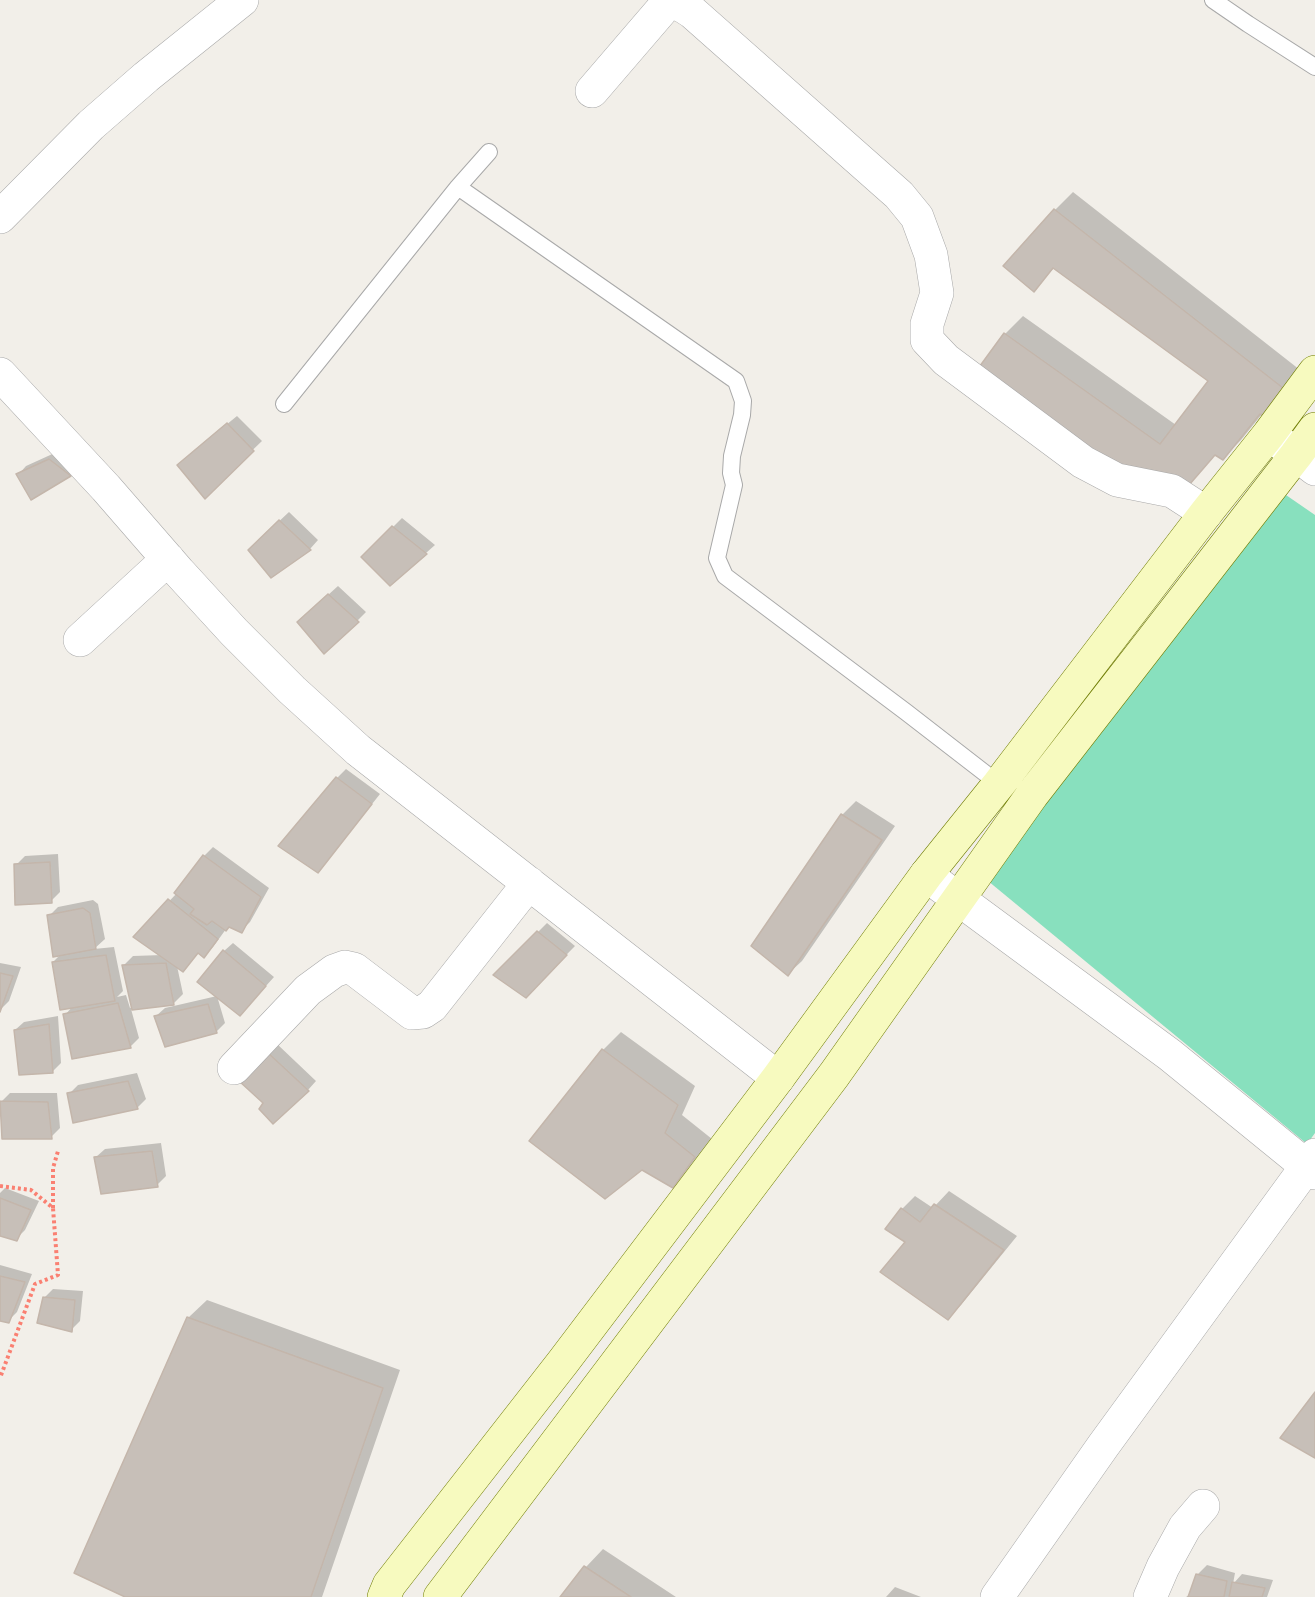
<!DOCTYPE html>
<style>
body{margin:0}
canvas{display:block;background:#f2efe9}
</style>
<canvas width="1315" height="1597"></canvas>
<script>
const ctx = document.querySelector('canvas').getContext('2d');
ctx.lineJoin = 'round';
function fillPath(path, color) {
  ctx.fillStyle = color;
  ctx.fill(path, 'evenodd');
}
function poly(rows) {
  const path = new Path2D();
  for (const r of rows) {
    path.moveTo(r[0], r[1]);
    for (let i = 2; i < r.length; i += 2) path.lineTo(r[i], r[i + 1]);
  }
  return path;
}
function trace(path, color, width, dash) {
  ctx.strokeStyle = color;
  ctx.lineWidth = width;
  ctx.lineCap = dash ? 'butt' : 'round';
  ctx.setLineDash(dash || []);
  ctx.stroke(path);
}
fillPath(poly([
 [1270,484,1315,515,1315,1133,1307,1144,982,876]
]), '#88e0be');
fillPath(poly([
 [1073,192,1309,377,1262,414,1241,440,1223,458,1216,454,1183,490,1005,334,1023,316,1176,425,1210,381,1054,268,1034,289,1055,210],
 [237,416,262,441,205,496,188,456],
 [59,451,79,467,70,475,32,498,18,475,26,466],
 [289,512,318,540,310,549,272,576,258,541],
 [402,518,435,545,426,553,363,557],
 [338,586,366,612,357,621,308,613],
 [346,769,380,794,326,862,318,871,337,778],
 [856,801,895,826,802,961,788,974,842,815],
 [213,847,269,888,250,922,241,931,229,925,213,947,204,956,199,952,183,970,177,966,183,994,173,1004,131,1009,139,1038,130,1047,65,1015,73,1006,53,962,61,954,49,916,58,907,93,900,98,904,105,939,94,949,114,947,123,991,117,997,126,995,130,1008,133,1007,124,965,133,956,162,955,135,937,177,893,204,856],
 [58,854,60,892,51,901,16,865,25,856],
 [547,923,575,946,526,996,496,974],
 [233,943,274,977,249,1005,217,996,225,1023,216,1032,156,1016,165,1008,217,996,224,951],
 [0,963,21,967,9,1001,0,1010],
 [58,1016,61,1063,52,1072,15,1030,24,1022],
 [621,1032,695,1086,682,1115,712,1139,691,1168,673,1186,642,1168,531,1141,603,1050],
 [276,1043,316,1081,308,1090,266,1102,241,1081],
 [137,1073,146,1099,137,1108,69,1094,78,1085],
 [10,1093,57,1093,60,1128,51,1137,1,1102],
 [161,1143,166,1176,157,1185,96,1157,105,1149],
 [5,1188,39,1201,25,1230,16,1239,0,1234,0,1193],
 [949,1191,1017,1236,961,1305,947,1318,908,1242,902,1209,915,1196,933,1208],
 [0,1265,32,1274,17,1312,8,1321,0,1319],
 [53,1289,83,1291,80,1321,71,1330,44,1298],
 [207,1300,400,1370,322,1597,128,1597,76,1572,189,1317],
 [603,1549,676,1597,562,1597,586,1567],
 [1207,1565,1235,1573,1233,1584,1242,1574,1273,1580,1267,1597,1186,1597,1189,1595,1190,1595,1198,1574],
 [895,1587,921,1597,886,1597]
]), '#0003');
const building = poly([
 [1054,209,1292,395,1275,422,1260,414,1223,460,1215,455,1183,492,1125,477,977,370,1004,333,1160,444,1208,381,1053,268,1034,292,1003,266,1054,209],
 [227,423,254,451,205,499,177,465,227,423],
 [49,459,71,476,31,500,16,474,49,459],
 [279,520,311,550,271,578,248,550,279,520],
 [392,526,427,554,390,586,361,557,392,526],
 [328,594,359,622,324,654,297,622,328,594],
 [336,777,372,804,318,873,278,846,336,777],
 [841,814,882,840,788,976,751,946,841,814],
 [203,855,261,897,242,933,229,927,226,931,212,921,207,925,190,914,194,909,174,893,203,855],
 [50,862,52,903,15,905,14,864,50,862],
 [168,899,218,939,204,958,198,953,183,972,133,937,168,899],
 [83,908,90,913,96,949,53,957,47,915,83,908],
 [537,931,567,955,526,998,493,975,537,931],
 [223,950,266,986,240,1016,197,982,223,950],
 [106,955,115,1001,60,1010,52,962,106,955],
 [166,963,174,1005,132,1010,122,965,166,963],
 [0,973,13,976,0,1012,0,973],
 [118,1003,131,1048,72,1059,63,1014,118,1003],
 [208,1004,217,1033,165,1047,154,1016,208,1004],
 [49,1024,53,1073,19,1075,14,1030,49,1024],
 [602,1049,678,1105,665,1133,695,1157,673,1188,642,1170,605,1199,529,1141,602,1049],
 [266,1051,309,1091,273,1124,259,1109,263,1103,239,1081,266,1051],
 [128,1081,138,1109,73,1123,67,1093,128,1081],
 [0,1101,48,1102,52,1139,2,1139,0,1101],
 [152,1151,158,1187,101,1194,94,1157,152,1151],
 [0,1198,31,1210,17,1241,0,1236,0,1198],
 [934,1204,1004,1250,948,1320,880,1272,905,1242,885,1229,901,1208,920,1222,934,1204],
 [0,1276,25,1282,9,1323,0,1321,0,1276],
 [43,1297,75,1300,72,1332,37,1323,43,1297],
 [187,1317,383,1388,311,1597,125,1597,74,1573,187,1317],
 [1315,1392,1315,1458,1280,1438,1315,1392],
 [584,1566,631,1597,560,1597,584,1566],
 [1196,1574,1227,1581,1224,1597,1188,1597,1196,1574],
 [1232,1582,1265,1588,1262,1597,1229,1597,1232,1582]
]);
fillPath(building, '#c7bfb8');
trace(building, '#c4b6ab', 1.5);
const lane = poly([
 [1213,0,1248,24,1315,67],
 [489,152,458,187,736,381,743,401,742,415,732,456,731,473,734,485,717,558,725,576,906,712,999,784],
 [284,404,458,187]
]);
const street = poly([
 [592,91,665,6,678,3,692,12,899,195,917,217,931,255,937,293,927,324,927,340,946,360,1083,462,1117,480,1172,491,1206,513],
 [0,217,91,125,146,77,242,0],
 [0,374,106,488,179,572,234,632,292,690,358,750,778,1078],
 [1273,437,1315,469],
 [80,640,168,559],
 [926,875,1170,1055,1315,1173],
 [234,1068,308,990,334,971,345,967,354,969,412,1013,423,1012,432,1006,529,883],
 [997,1597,1103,1446,1315,1155],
 [1150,1597,1163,1567,1185,1527,1203,1506]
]);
const secondary = poly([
 [384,1597,389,1585,563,1362,778,1078,926,875,999,784,1206,513,1269,434,1315,372],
 [440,1597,834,1075,1032,795,1296,455,1315,429]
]);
trace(lane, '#a9a9a9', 18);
trace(street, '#a9a9a9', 34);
trace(secondary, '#707d05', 34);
trace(poly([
 [0,1186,31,1190,53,1208,58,1275,35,1284,0,1378],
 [53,1208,53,1168,58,1151]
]), '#fa8072', 4, [3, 3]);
trace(lane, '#fff', 16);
trace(street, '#fff', 33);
trace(secondary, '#f7fabf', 33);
</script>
